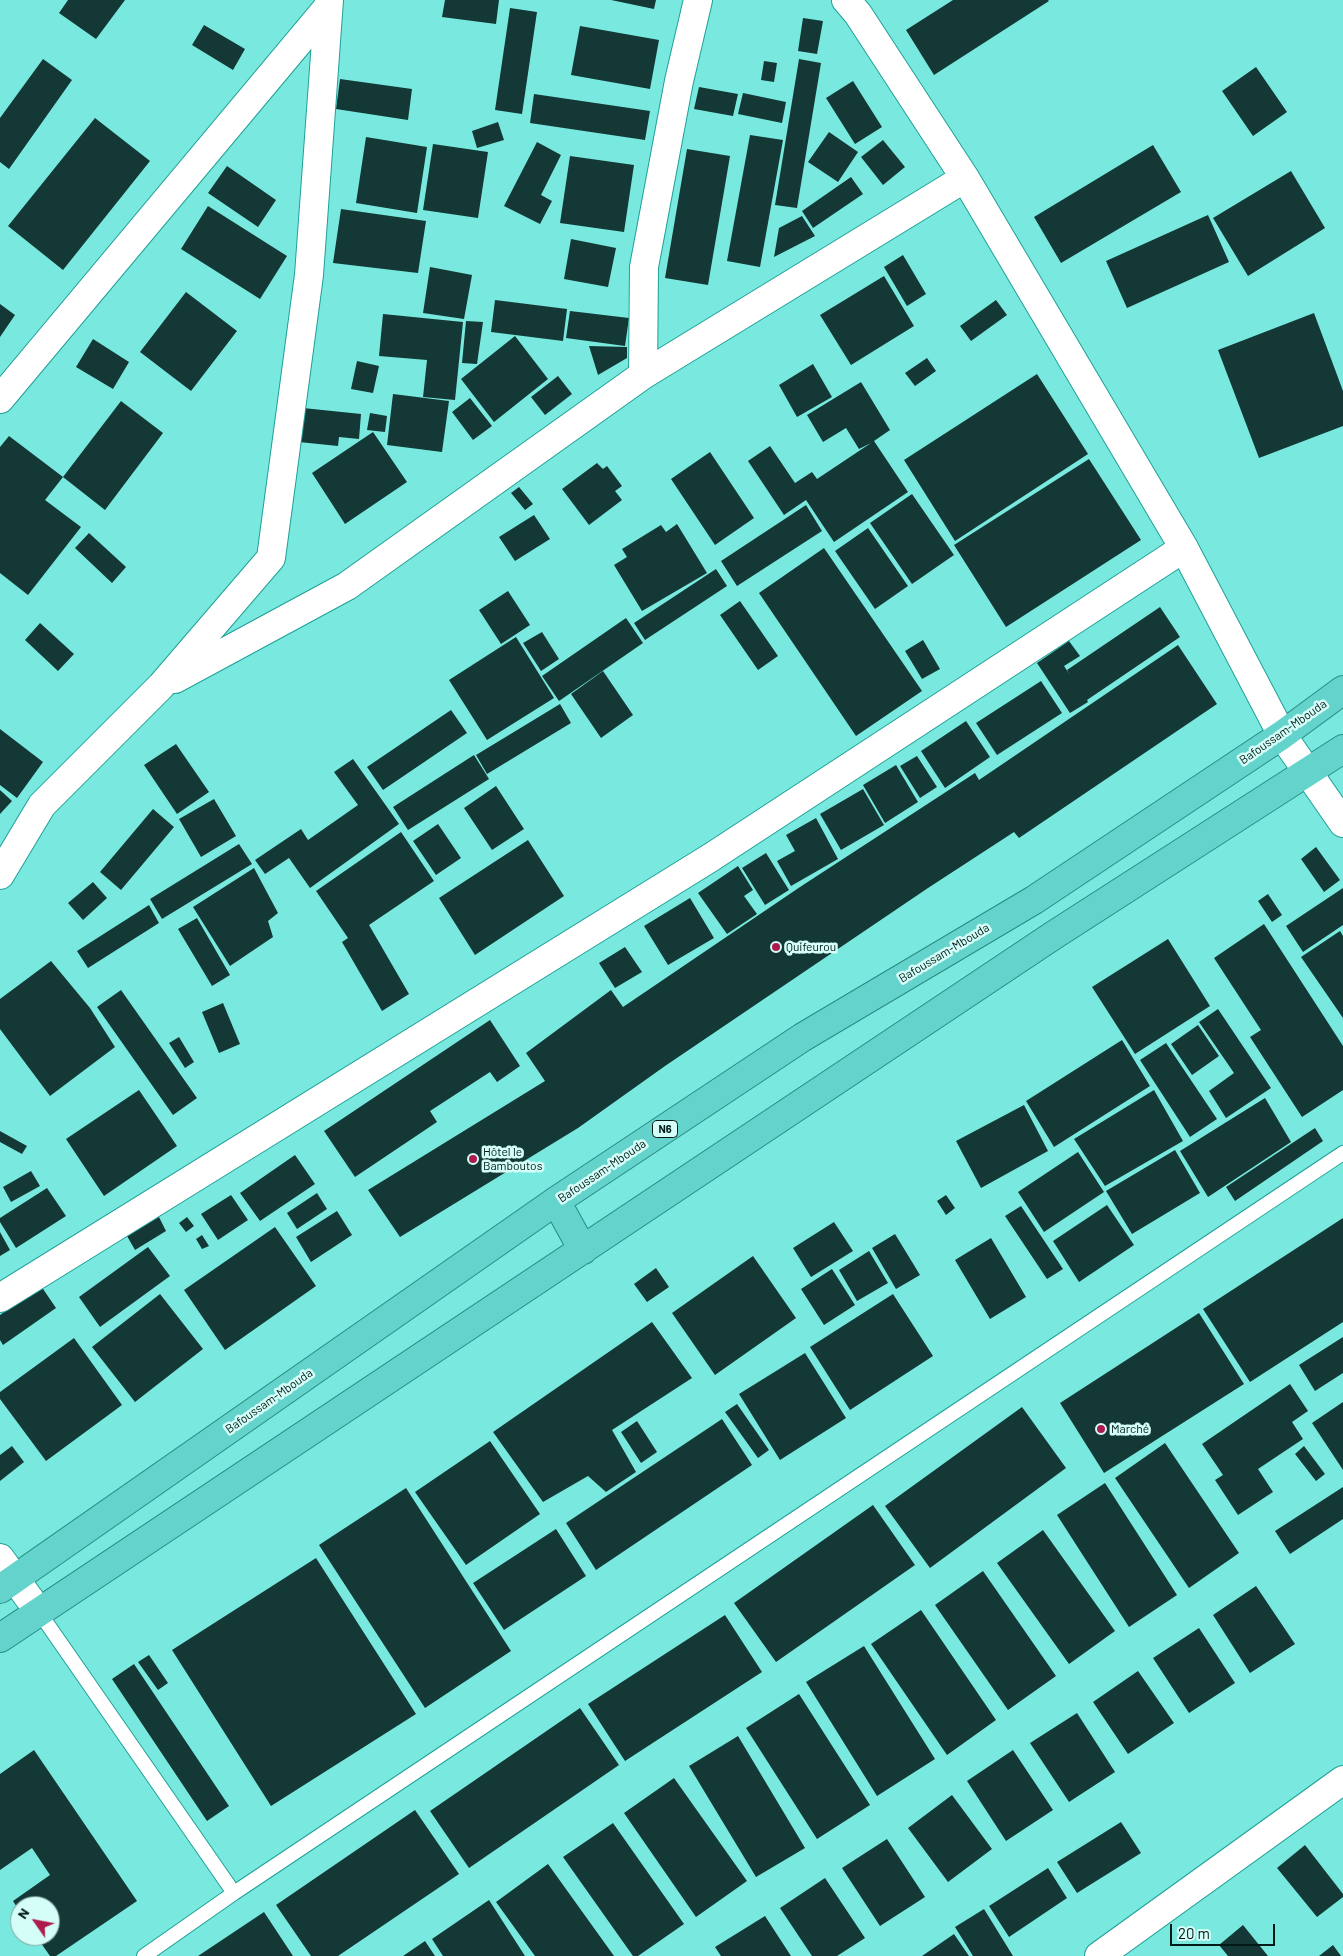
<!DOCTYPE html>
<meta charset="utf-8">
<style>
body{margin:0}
#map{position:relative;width:1343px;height:1956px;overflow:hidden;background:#79e9df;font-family:Barlow,sans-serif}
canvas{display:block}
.north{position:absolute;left:10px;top:1896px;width:50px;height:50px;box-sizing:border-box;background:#d5fef9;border:1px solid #81a39f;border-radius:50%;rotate:303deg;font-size:14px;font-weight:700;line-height:20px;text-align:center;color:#021a18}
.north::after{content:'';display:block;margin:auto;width:18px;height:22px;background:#ad1b4d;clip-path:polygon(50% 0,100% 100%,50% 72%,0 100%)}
.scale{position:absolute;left:1170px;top:1924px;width:105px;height:22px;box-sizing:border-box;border:2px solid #021a18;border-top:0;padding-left:6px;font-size:15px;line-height:18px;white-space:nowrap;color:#021a18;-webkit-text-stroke:4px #d5fef9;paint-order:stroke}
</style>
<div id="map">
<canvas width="1343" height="1956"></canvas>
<div class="north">N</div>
<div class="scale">20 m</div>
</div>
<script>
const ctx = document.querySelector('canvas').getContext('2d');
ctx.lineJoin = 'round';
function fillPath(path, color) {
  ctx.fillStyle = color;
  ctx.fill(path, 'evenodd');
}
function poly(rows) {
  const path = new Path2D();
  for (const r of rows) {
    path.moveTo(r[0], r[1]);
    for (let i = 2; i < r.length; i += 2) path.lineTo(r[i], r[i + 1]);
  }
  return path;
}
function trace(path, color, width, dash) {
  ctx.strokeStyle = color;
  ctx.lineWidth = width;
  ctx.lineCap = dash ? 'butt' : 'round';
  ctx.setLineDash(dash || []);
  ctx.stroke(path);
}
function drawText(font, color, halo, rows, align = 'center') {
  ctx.font = font + ' Barlow,sans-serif';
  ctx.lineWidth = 5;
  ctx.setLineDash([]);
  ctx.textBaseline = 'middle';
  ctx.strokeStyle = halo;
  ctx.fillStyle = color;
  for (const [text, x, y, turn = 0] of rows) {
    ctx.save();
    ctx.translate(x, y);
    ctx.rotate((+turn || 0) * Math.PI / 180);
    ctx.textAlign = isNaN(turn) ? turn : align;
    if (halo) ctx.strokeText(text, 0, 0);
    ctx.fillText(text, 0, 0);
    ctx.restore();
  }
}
fillPath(poly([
 [68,0,125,0,96,39,59,13],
 [445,0,499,0,496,24,442,17],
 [611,0,656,0,654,9],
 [953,0,1048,0,1049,1,934,75,906,30],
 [510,8,537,12,522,114,495,110],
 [803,18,823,21,817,54,798,51],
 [204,25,245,49,233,70,192,45],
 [580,26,659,40,650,89,571,75],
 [43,59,72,80,9,169,0,162,0,118],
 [799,59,821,63,797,208,775,205],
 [764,61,777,63,774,82,761,80],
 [1256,67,1287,112,1253,136,1222,91],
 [340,79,412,89,408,120,336,109],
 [853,81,882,127,855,144,826,98],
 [699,87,738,94,733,116,694,109],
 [743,93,786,102,782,123,738,114],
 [534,94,650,111,645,140,530,123],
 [95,118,150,161,63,270,8,226],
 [498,122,504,140,477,148,472,131],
 [829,132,858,152,838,182,808,162],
 [750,135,783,140,760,267,727,261],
 [366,137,427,147,417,213,356,203],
 [883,140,905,167,883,185,861,157],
 [537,142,561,155,541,195,552,201,540,224,504,206],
 [433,144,488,152,478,218,423,210],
 [1153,145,1181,192,1061,263,1034,217],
 [687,149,730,156,708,285,665,278],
 [570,156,634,165,624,232,560,223],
 [227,166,276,200,258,227,208,193],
 [1291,171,1325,228,1248,276,1213,218],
 [851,177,863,194,813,228,802,211],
 [208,206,287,256,260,299,181,249],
 [341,209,426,221,418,273,333,263],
 [1208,215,1229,262,1127,308,1106,261],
 [802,216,815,236,774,257,779,228],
 [571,239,616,248,608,287,564,279],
 [903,255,926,294,907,306,884,267],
 [430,267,472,275,464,319,423,313],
 [884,276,914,326,851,365,820,315],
 [186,292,237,331,191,391,140,352],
 [495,300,567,309,563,341,491,332],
 [996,300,1007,315,971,341,960,326],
 [0,304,15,315,0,337],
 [570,311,629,318,625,346,566,338],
 [1314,313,1343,391,1343,426,1259,458,1218,350],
 [383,314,463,322,455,400,423,397,427,360,379,356],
 [466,321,483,322,477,364,462,363],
 [515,336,548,379,494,422,461,379],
 [93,339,129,362,113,389,76,367],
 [589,346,627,347,627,358,598,375],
 [927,358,936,371,915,386,905,373],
 [357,361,379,366,373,393,351,389],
 [813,364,832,397,797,417,779,385],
 [1037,374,1088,454,955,541,904,460],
 [558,376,572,394,545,415,531,397],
 [861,382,890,430,874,441,908,492,834,542,806,500,784,515,748,461,770,446,795,483,812,472,817,479,871,443,859,449,846,428,823,442,807,415],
 [393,394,449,401,442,452,387,445],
 [470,398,492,426,473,440,452,412],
 [121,401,163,433,105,510,63,477,45,500,81,527,28,595,0,573,0,447,9,436,63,477],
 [303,408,361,414,359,439,339,437,338,446,299,442],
 [370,413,387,416,385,432,367,430],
 [373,432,407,482,345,524,312,473],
 [710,452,754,518,715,545,671,479],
 [1089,459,1141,540,1006,627,954,545],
 [597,463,603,469,607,466,622,486,615,491,622,500,589,525,562,489],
 [519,487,533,504,525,510,511,493],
 [912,494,954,555,912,584,870,523],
 [806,505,822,531,737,586,721,561],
 [534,515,550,539,515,561,499,537],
 [677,524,707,573,642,611,614,565,627,557,622,549,661,525,666,532],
 [868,528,908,586,875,609,835,551],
 [89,533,126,567,112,583,75,548],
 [824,548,922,691,856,736,759,593],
 [716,569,727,586,645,640,634,623],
 [508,591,530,625,501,644,479,610],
 [740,601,778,656,758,670,720,615],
 [1160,607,1180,637,1087,700,1088,702,1070,713,1037,663,1069,641,1080,656,1064,666,1070,675,1067,670],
 [626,618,643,643,559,701,542,676],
 [40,623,74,654,58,671,25,640],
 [542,632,559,659,541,671,523,643],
 [516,637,554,698,487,740,449,680],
 [923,640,940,669,922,679,905,651],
 [1178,645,1217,704,1019,838,1014,832,928,888,665,1066,578,1128,400,1237,368,1190,545,1081,526,1053,611,990,623,1007,800,887,975,773,979,780],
 [603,671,633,715,601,738,571,694],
 [1041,681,1062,713,997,755,976,723],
 [560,704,571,723,487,774,476,755],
 [451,710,467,733,383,790,367,767],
 [966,721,990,757,945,788,921,751],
 [0,729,43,762,17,798,0,785],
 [176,744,209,792,177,814,144,765],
 [474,755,489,779,408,830,393,807],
 [917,756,937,787,920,798,900,766],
 [353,759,399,824,310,888,289,858,265,874,255,860,301,829,308,840,358,805,334,772],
 [896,765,918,802,885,823,863,785],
 [496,786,524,829,492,850,464,808],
 [863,789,884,825,841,850,820,814],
 [0,790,12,801,0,814],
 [214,799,236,836,201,857,179,819],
 [153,809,174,827,121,890,100,872],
 [816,818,838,859,791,886,777,861,795,851,786,835],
 [438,824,461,858,436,875,413,841],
 [401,832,434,881,369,925,409,994,382,1011,342,942,348,938,316,891],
 [528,840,564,896,475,955,439,898],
 [239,844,252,864,162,919,150,899],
 [1316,847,1340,880,1324,892,1301,859],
 [766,853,789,890,765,905,742,868],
 [738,866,753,890,744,896,757,914,727,934,698,893],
 [254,868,278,913,268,921,273,937,230,966,193,907],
 [93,882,107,898,83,920,68,903],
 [1343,888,1343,925,1303,952,1286,926],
 [1268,894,1282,915,1272,922,1258,901],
 [690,898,714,938,668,965,644,926],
 [149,905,159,923,88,968,77,951],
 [197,918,230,975,212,986,178,929],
 [1264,924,1343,1046,1343,1090,1302,1117,1250,1037,1261,1030,1214,958],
 [1340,931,1343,936,1343,1018,1301,957],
 [1168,939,1210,1006,1135,1054,1092,987],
 [625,947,642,972,615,988,599,963],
 [51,961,90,1008,115,1047,50,1096,0,1029,0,999],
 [121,990,197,1098,173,1115,97,1007],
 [223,1003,240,1044,219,1053,202,1012],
 [1218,1009,1271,1088,1226,1118,1209,1091,1234,1073,1199,1022],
 [490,1020,520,1066,497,1082,490,1072,430,1111,437,1122,355,1177,324,1131],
 [1198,1025,1219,1056,1192,1075,1171,1044],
 [179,1037,194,1062,185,1068,169,1043],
 [1122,1040,1150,1086,1054,1147,1026,1101],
 [1166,1043,1217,1119,1190,1137,1140,1060],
 [139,1090,177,1146,104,1196,66,1139],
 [1154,1090,1183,1141,1105,1186,1074,1139],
 [1265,1098,1291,1142,1208,1197,1180,1151],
 [1024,1105,1048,1151,981,1188,956,1141],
 [1315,1128,1323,1141,1235,1201,1226,1187],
 [0,1131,27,1146,22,1154,0,1142],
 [1175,1150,1200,1193,1132,1234,1106,1191],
 [1078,1152,1104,1192,1044,1232,1018,1192],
 [295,1155,315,1184,260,1221,240,1193],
 [31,1171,40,1186,11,1202,3,1187],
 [47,1188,66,1216,16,1248,0,1222,0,1218],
 [317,1193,327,1209,297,1229,287,1213],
 [231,1195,248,1220,218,1240,201,1214],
 [946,1195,955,1208,946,1215,937,1201],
 [1107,1205,1134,1245,1079,1282,1053,1241],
 [1021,1206,1063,1269,1047,1279,1005,1216],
 [337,1211,352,1235,311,1262,296,1237],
 [159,1217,166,1231,135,1250,127,1236],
 [187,1217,194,1226,186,1232,179,1223],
 [1343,1218,1343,1322,1250,1382,1203,1309],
 [834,1222,853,1251,811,1277,793,1248],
 [275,1227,316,1286,225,1350,184,1290],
 [0,1232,10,1250,0,1256],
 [895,1234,920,1275,896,1289,872,1248],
 [202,1235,209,1246,202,1249,196,1239],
 [991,1238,1026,1297,990,1319,955,1260],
 [148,1247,170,1276,100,1327,79,1297],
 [869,1251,888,1283,857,1301,839,1270],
 [753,1256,796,1318,715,1375,672,1313],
 [656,1268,669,1287,647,1302,634,1284],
 [832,1269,855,1305,824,1325,801,1289],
 [41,1286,56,1308,3,1345,0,1340,0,1315],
 [160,1294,203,1349,135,1402,92,1347],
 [893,1294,933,1356,850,1410,810,1347],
 [1199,1313,1244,1384,1104,1473,1060,1403],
 [652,1322,692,1378,612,1430,636,1472,606,1492,588,1476,543,1502,493,1432],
 [1343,1337,1343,1373,1315,1391,1299,1365],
 [74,1338,122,1405,46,1461,0,1399,0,1392],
 [805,1353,846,1418,780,1460,739,1394],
 [1290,1384,1308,1411,1292,1422,1303,1439,1258,1469,1273,1492,1238,1515,1215,1480,1223,1475,1202,1444],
 [1343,1402,1343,1470,1312,1423],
 [737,1404,769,1450,758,1458,725,1412],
 [1022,1407,1066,1468,930,1568,885,1506],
 [722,1419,752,1465,596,1570,566,1523],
 [637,1421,657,1452,641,1463,621,1432],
 [490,1441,540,1514,466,1565,415,1492],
 [1165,1443,1239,1553,1189,1588,1115,1478],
 [12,1446,24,1462,0,1481,0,1455],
 [1304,1446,1325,1474,1316,1481,1295,1454],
 [1105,1483,1177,1595,1129,1627,1057,1515],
 [1343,1487,1343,1519,1290,1554,1275,1531],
 [406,1488,511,1651,425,1708,319,1545],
 [873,1505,915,1565,776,1662,734,1603],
 [556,1529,586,1576,504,1630,473,1583],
 [1043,1530,1115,1631,1069,1664,997,1563],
 [316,1558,416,1714,271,1806,172,1650],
 [983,1571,1056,1676,1008,1710,935,1605],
 [1256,1586,1295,1644,1250,1673,1213,1615],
 [921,1610,996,1720,947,1755,871,1644],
 [725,1615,762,1672,625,1761,588,1704],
 [1199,1628,1235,1683,1189,1713,1153,1658],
 [864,1646,935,1759,877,1796,806,1682],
 [149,1655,168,1683,158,1690,138,1662],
 [134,1664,229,1806,207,1821,112,1679],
 [1138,1671,1174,1723,1128,1754,1093,1702],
 [799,1694,870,1805,817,1839,746,1728],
 [580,1708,619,1765,469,1868,430,1811],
 [1077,1713,1115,1772,1069,1802,1030,1743],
 [738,1736,805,1848,756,1877,689,1766],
 [34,1750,137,1901,56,1956,50,1956,36,1936,50,1936,50,1906,20,1906,20,1912,13,1901,50,1875,32,1848,0,1870,0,1774],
 [1013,1750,1053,1810,1006,1841,967,1781],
 [674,1778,747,1881,696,1917,624,1813],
 [952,1795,992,1849,948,1882,908,1828],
 [415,1810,459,1874,338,1956,311,1956,276,1905],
 [1121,1822,1141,1853,1077,1893,1057,1862],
 [613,1823,684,1924,638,1956,633,1956,563,1857],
 [887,1839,925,1897,880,1926,842,1868],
 [1305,1845,1343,1894,1343,1897,1317,1917,1277,1868],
 [548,1864,614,1956,535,1956,496,1902],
 [1048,1868,1067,1898,1009,1937,989,1906],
 [825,1878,865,1938,837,1956,812,1956,780,1908],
 [489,1900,525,1956,443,1956,432,1939],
 [984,1909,1013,1956,973,1956,955,1927],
 [264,1912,293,1956,198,1956],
 [765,1916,791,1956,721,1956,715,1947],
 [1243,1925,1268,1956,1228,1956,1219,1945],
 [954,1934,969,1956,922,1956],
 [425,1941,435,1956,403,1956],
 [1333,1945,1341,1956,1319,1956]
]), '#133835');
const service = poly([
 [39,1612,234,1893],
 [144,1956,234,1893,1343,1153]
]);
const minor = poly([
 [846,0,858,14,965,178,1184,548,1282,735,1343,823],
 [643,375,644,267,679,81,698,0],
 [0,399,328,7],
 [175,679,347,586,643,375,965,178],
 [0,875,42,805,161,686,271,558,309,275,329,0],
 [0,1298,710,858,1184,548],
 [0,1558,39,1612]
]);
const tertiary = poly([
 [1099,1956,1343,1780]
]);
const trunk = poly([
 [556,1201,583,1250],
 [0,1589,556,1201,803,1037,1034,900,1282,735,1343,690],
 [0,1638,1054,935,1343,749]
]);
trace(service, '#20a097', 16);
trace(minor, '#20a097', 30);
trace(tertiary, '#20a097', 30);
trace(trunk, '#288b84', 30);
trace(service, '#fff', 14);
trace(minor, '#fff', 28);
trace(tertiary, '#fff', 28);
trace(trunk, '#64d3cb', 28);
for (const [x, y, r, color] of [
 [776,947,5,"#ad1b4d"],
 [473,1159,5,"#ad1b4d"],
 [1101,1429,5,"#ad1b4d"]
]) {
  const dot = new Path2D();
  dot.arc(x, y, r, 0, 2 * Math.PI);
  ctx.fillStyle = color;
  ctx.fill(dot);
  trace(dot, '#d5fef9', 2);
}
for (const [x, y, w] of [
 [665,1129,25]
]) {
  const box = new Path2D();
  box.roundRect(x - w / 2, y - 8.5, w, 17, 4);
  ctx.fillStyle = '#d5fef9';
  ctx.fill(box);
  trace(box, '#021a18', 1);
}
drawText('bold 11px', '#021a18', null, [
 ["N6",665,1129]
]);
drawText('12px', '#021a18', '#d5fef9', [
 ["Bafoussam-Mbouda",1283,732,-35],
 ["Bafoussam-Mbouda",944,953,-31],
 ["Bafoussam-Mbouda",602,1171,-34],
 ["Bafoussam-Mbouda",269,1401,-35]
]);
drawText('12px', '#021a18', '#d5fef9', [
 ["Quifeurou",786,947],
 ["Hôtel le",483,1152],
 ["Bamboutos",483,1166],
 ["Marché",1111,1429]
], 'left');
</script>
